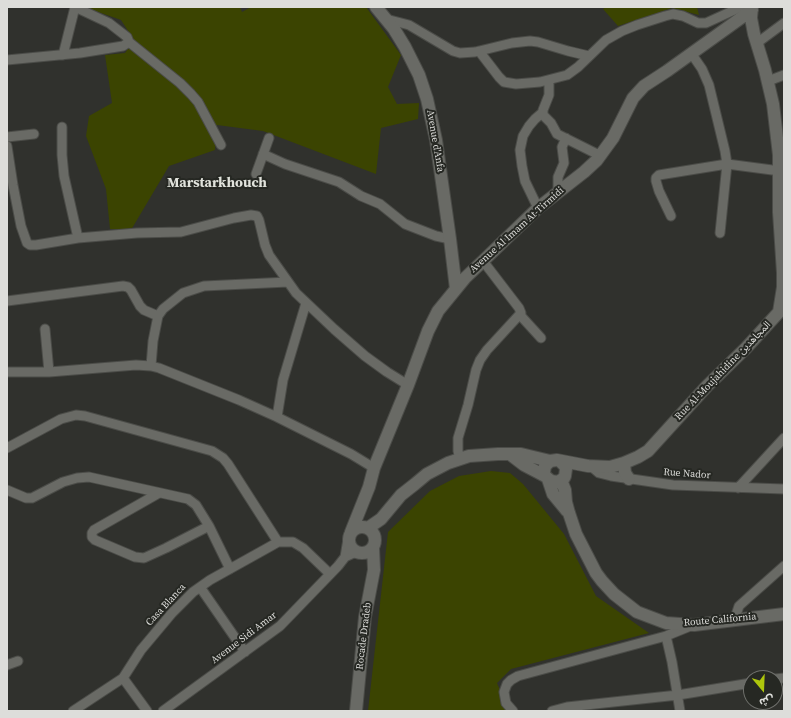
<!DOCTYPE html>
<meta charset="utf-8">
<style>
body{margin:0}
#map{position:relative;width:791px;height:718px;overflow:hidden;background:#30312d;font-family:"Source Serif 4","Noto Sans Arabic",serif}
canvas{display:block}
.frame{position:absolute;inset:0;border:8px solid #ddddda;pointer-events:none}
.north{position:absolute;left:743px;top:670px;width:40px;height:40px;box-sizing:border-box;background:#262823;border:1px solid #6f706c;border-radius:50%;rotate:161deg;font-size:11px;font-weight:700;line-height:16px;text-align:center;color:#ddddda}
.north::after{content:'';display:block;margin:auto;width:14px;height:18px;background:#aec60c;clip-path:polygon(50% 0,100% 100%,50% 72%,0 100%)}
</style>
<div id="map">
<canvas width="791" height="718"></canvas>
<div class="frame"></div>
<div class="north">ش</div>
</div>
<script>
const ctx = document.querySelector('canvas').getContext('2d');
ctx.lineJoin = 'round';
function fillPath(path, color) {
  ctx.fillStyle = color;
  ctx.fill(path, 'evenodd');
}
function poly(rows) {
  const path = new Path2D();
  for (const r of rows) {
    if (r.length === 3) {
      path.moveTo(r[0] + r[2], r[1]);
      path.arc(r[0], r[1], r[2], 0, 2 * Math.PI);
      continue;
    }
    path.moveTo(r[0], r[1]);
    for (let i = 2; i < r.length; i += 2) path.lineTo(r[i], r[i + 1]);
  }
  return path;
}
function trace(path, color, width, dash) {
  ctx.strokeStyle = color;
  ctx.lineWidth = width;
  ctx.lineCap = dash ? 'butt' : 'round';
  ctx.setLineDash(dash || []);
  ctx.stroke(path);
}
function drawText(font, color, halo, rows, align = 'center') {
  ctx.font = font + ' "Source Serif 4","Noto Sans Arabic",serif';
  ctx.lineWidth = 4;
  ctx.setLineDash([]);
  ctx.textBaseline = 'middle';
  ctx.strokeStyle = halo;
  ctx.fillStyle = color;
  for (const [text, x, y, turn = 0] of rows) {
    ctx.save();
    ctx.translate(x, y);
    ctx.rotate((+turn || 0) * Math.PI / 180);
    ctx.textAlign = isNaN(turn) ? turn : align;
    if (halo) ctx.strokeText(text, 0, 0);
    ctx.fillText(text, 0, 0);
    ctx.restore();
  }
}
fillPath(poly([
 [84,7,240,7,242,12,251,7,366,7,401,55,388,87,397,104,419,103,418,119,381,128,376,174,263,131,217,125,215,150,169,166,131,230,110,229,106,189,86,136,89,116,112,103,105,55,125,53,134,40,121,20],
 [607,7,697,7,699,15,672,8,618,26,603,9],
 [491,471,510,473,523,484,564,534,596,596,649,633,511,669,497,683,509,711,368,711,388,532,430,491,459,476]
]), '#3b4401');
const street = poly([
 [386,19,409,25,453,51,460,53,475,52,512,43,530,41,538,42,568,51,589,56],
 [129,42,180,83,191,94,198,102,221,145],
 [757,43,784,23],
 [479,51,499,77,504,82,516,84,540,82,567,75,578,67,606,40,622,31,637,25,665,16,673,14,683,16,698,23,706,23,741,7],
 [691,53,702,69,709,85,725,151,727,164,720,233],
 [63,55,75,7],
 [7,60,80,53,123,46,129,42,127,37,109,23,75,7],
 [549,80,549,95,543,110,543,115,551,123,557,134,601,156],
 [768,81,784,75],
 [62,127,62,155,64,176,78,238],
 [7,137,34,134],
 [7,146,13,185,21,226,27,243,30,245,36,245,78,238,137,233,181,232,234,218,251,215,257,216,259,220,265,245,269,255,296,293,334,329,365,356,387,372,408,385],
 [263,154,285,164,339,182,361,196,380,204,405,224,436,236,450,239],
 [256,174,269,138],
 [558,192,558,177,564,163,562,147,566,138],
 [538,208,525,181,522,166,520,150,523,136,529,126,535,119,542,113],
 [671,216,659,191,656,181,656,178,659,175,727,164,780,171],
 [7,301,123,286,128,287,131,290,140,306,144,310,158,316],
 [520,315,541,338],
 [45,329,49,372],
 [151,366,153,341,158,316,163,309,183,293,204,286,288,282],
 [7,372,49,372,136,365,151,366,159,368,239,400,277,417,351,454,374,468],
 [277,417,283,380,306,303],
 [7,448,61,419,76,415,85,416,212,451,223,458,228,464,278,542],
 [460,459,458,451,458,438,468,405,476,370,480,360,487,350,521,313,519,308,483,261],
 [592,467,599,473,611,476,673,485,784,489],
 [738,488,784,438],
 [7,490,26,498,32,498,63,482,77,478,89,477,188,499,196,505,209,526,230,569],
 [159,493,94,530,92,533,92,537,95,540,135,557,144,558,166,548,209,526],
 [345,557,356,552],
 [200,587,245,652],
 [736,620,737,612,739,606,784,566],
 [666,636,672,662,680,711],
 [7,665,18,661],
 [123,678,147,711],
 [775,679,784,678],
 [73,711,123,678,141,650,172,613,193,592,210,580,271,546,278,542,293,542,303,548,330,574],
 [163,711,280,626,338,566,345,557,348,539],
 [513,711,506,703,504,692,507,684,511,680,518,676,666,636,693,625],
 [552,711,567,707,678,695,751,683]
]);
const secondary = poly([
 [376,7,394,29,405,47,419,75,427,99,436,140,450,239,456,289],
 [511,455,524,465,545,476],
 [560,461,565,466,566,469,565,476,564,478,558,482,551,481,545,476,544,473,545,466,550,461,557,460,588,466,610,467,624,463,638,457,648,451,707,386,746,348,779,312,783,287,783,273,779,212,779,155,773,104,765,70,754,34,751,18,752,7],
 [624,463,625,473,629,479],
 [548,479,553,494,567,511],
 [561,480,565,490,566,502,569,513,576,534,596,573,602,581,614,594,637,612,666,623,694,625,784,614],
 [362,540,13],
 [368,528,381,519,401,495,415,484,427,474,448,463,469,456,498,454,521,454,550,461],
 [351,532,369,487,374,468,408,385,428,331,438,311,465,278,483,261,538,208,584,172,597,160,613,138,633,98,644,86,667,71,752,10],
 [356,711,365,617,374,570,373,547]
]);
trace(street, '#4b4c48', 11);
trace(secondary, '#4b4c48', 14);
trace(street, '#696a65', 9);
trace(secondary, '#696a65', 12);
drawText('10px', '#ddddda', '#262823', [
 ["Avenue d'Anfa",435,141,80],
 ["Avenue Al Imam At-Tirmidi",517,230,-42],
 ["Rue Al-Moujahidine المجاهدين",723,371,-46],
 ["Rue Nador",687,474,4],
 ["Casa Blanca",166,605,-47],
 ["Route California",720,620,-5],
 ["Rocade Dradeb",364,636,-83],
 ["Avenue Sidi Amar",244,638,-37]
]);
drawText('bold 14px', '#e1e3dc', '#262823', [
 ["Marstarkhouch",217,183]
]);
</script>
